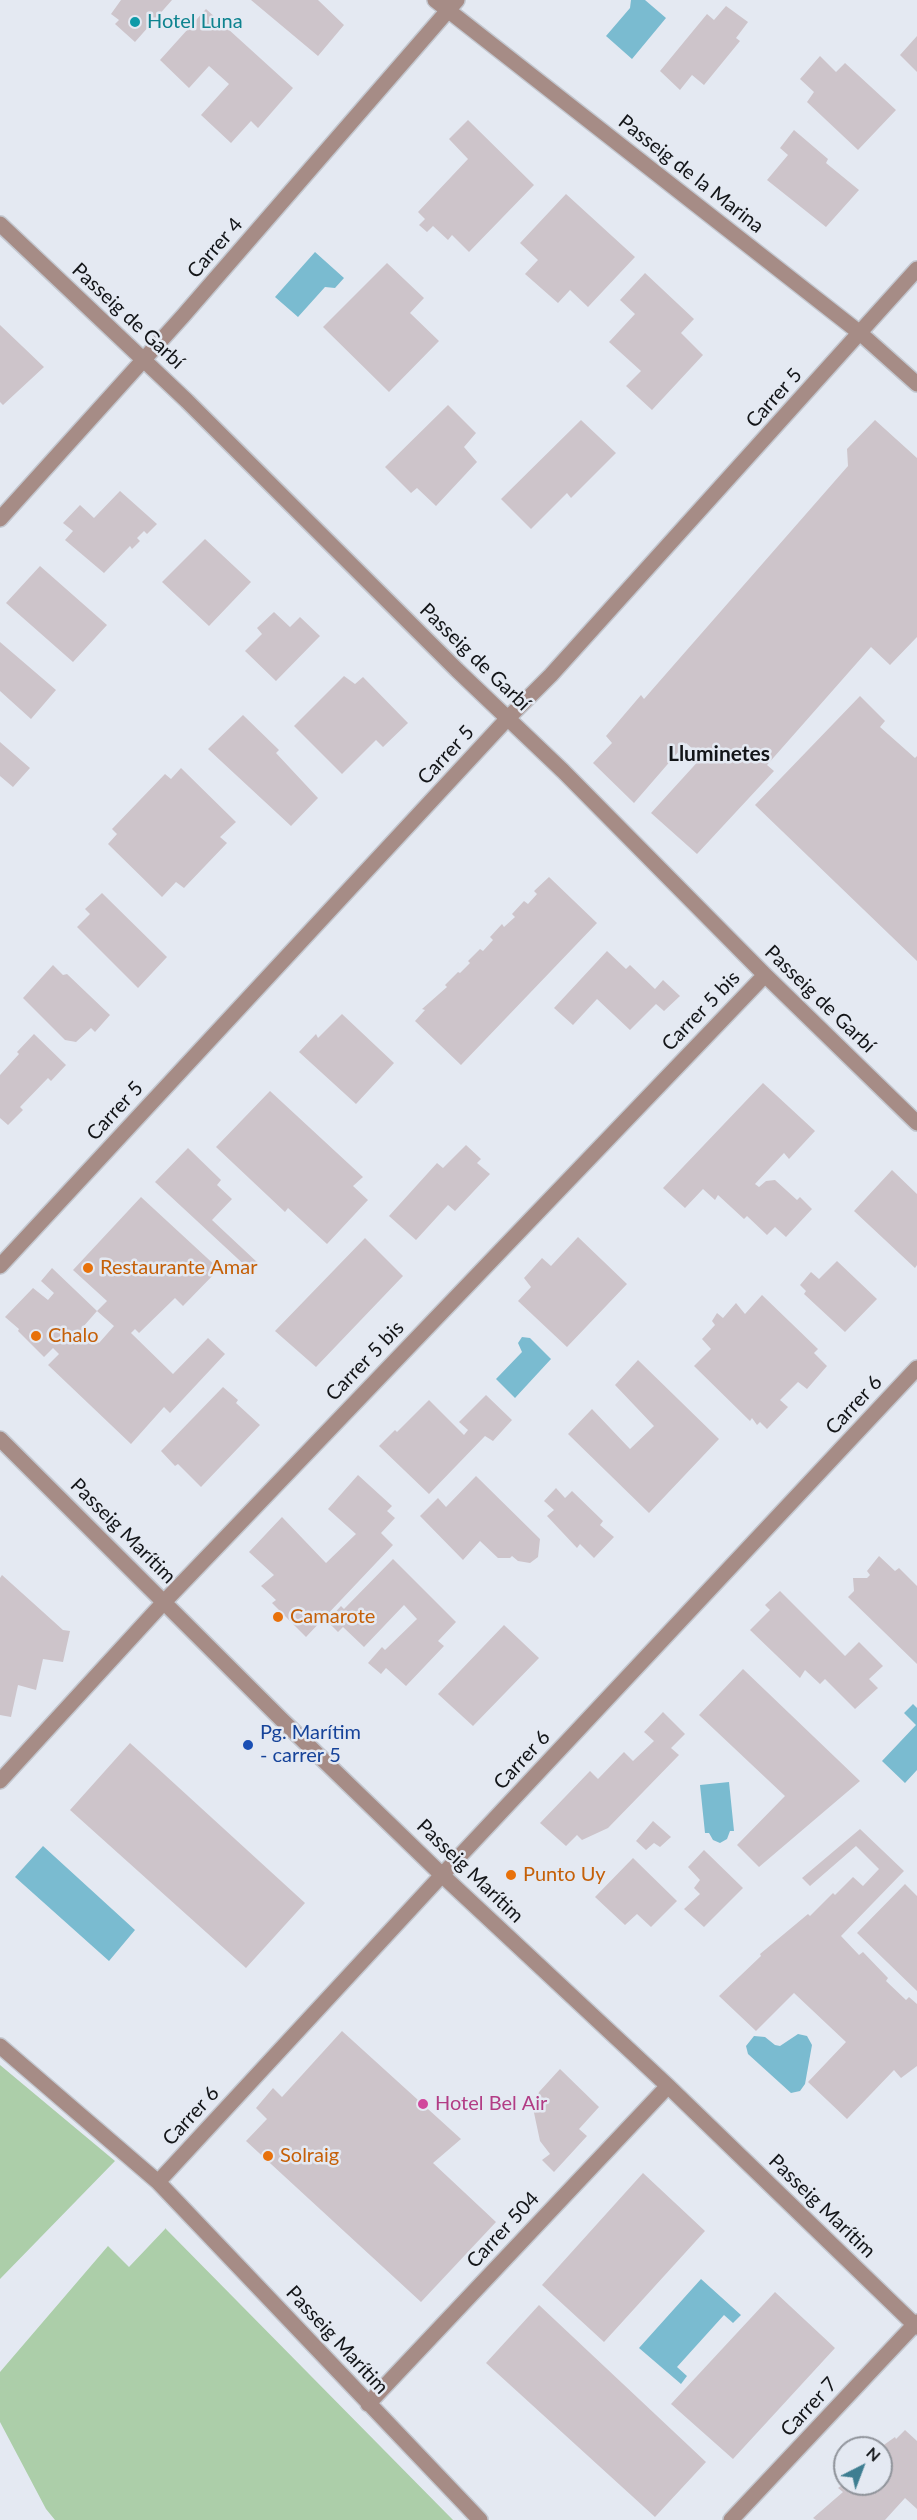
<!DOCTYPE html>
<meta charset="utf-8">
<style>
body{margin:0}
#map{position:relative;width:917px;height:2520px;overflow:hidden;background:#e4e9f2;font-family:Lato,sans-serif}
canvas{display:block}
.north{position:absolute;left:833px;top:2436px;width:60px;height:60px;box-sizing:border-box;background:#e4e9f2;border:2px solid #90949b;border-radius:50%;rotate:42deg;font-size:16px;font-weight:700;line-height:24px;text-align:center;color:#131518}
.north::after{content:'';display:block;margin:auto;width:21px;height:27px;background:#3e7e91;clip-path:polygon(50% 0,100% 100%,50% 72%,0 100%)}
</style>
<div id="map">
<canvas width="917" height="2520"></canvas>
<div class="north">N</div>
</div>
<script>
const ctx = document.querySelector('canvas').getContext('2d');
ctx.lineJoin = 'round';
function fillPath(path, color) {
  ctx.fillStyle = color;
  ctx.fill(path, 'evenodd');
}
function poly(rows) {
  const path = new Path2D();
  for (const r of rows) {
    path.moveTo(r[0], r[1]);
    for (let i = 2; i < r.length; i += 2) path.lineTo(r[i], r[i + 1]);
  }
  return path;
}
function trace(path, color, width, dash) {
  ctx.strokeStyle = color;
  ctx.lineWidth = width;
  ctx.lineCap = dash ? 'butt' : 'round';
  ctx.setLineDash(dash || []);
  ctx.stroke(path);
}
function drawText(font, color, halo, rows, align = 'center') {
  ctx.font = font + ' Lato,sans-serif';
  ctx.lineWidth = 5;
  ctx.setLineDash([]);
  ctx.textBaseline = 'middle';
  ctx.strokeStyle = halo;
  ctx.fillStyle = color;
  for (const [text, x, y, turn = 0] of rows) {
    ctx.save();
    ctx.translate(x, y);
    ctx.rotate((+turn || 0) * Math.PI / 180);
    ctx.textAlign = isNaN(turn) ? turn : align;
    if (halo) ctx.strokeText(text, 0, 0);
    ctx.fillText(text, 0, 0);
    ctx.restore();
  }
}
fillPath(poly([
 [0,2065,115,2161,0,2279],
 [166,2228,166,2229,453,2520,55,2520,46,2509,0,2422,0,2372,108,2246,129,2267]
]), '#accea9');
fillPath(poly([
 [631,0,645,0,666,18,632,59,606,36,630,8],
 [315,252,344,278,335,288,325,287,298,317,275,297],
 [522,1337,530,1338,551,1359,515,1398,496,1379,522,1352,518,1343],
 [913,1704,917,1708,917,1770,905,1783,882,1761,916,1725,904,1713],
 [729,1782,734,1831,730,1831,727,1839,720,1843,713,1840,709,1833,705,1833,700,1785],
 [43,1846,135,1930,109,1961,15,1877],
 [798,2034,807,2036,812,2045,805,2084,800,2091,791,2093,748,2054,746,2046,754,2036,765,2037,775,2045,780,2046],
 [701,2279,741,2315,733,2323,724,2315,677,2367,687,2376,681,2384,639,2348]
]), '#7abbd0');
fillPath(poly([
 [121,0,172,0,135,42,115,24,119,20,111,14],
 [251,0,318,0,344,25,318,56],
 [726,6,748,22,736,38,740,41,704,85,692,75,680,90,660,71,707,14,714,20],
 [206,9,293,88,258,128,251,121,231,143,201,115,229,84,209,66,189,88,160,60],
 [917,36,917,72,900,55],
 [820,56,836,72,845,63,896,110,858,150,807,102,814,92,800,79],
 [468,120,534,185,469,252,452,235,448,240,433,226,427,232,419,225,425,219,418,212,468,159,449,139],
 [794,130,828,159,826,163,859,190,826,227,767,180,788,155,780,148],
 [566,194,635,257,588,307,570,290,558,303,525,274,538,260,520,243],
 [387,263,424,298,410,313,439,341,389,392,323,327],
 [645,273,694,319,681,333,703,355,652,410,626,386,641,371,609,342,635,314,620,300],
 [0,325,44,367,3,405,0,402],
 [448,405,476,433,464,447,477,462,436,506,417,488,411,493,385,467],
 [581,420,616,453,571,498,567,493,531,529,501,499],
 [875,420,917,458,917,637,890,665,871,647,767,765,774,771,697,854,651,813,702,757,686,743,634,803,593,763,612,743,606,736,641,695,644,699,848,466,847,449],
 [120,491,157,524,147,534,144,531,137,538,140,541,132,549,130,546,104,573,65,540,73,531,63,523,80,505,94,518],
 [205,539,251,582,209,626,162,582],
 [40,566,107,625,73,662,6,603],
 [274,612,290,627,300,617,320,636,276,681,245,651,262,634,257,628],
 [0,642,56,690,31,719,0,691],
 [344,676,355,684,363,677,408,723,383,747,376,740,342,774,294,726],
 [860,696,885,721,880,727,915,758,917,756,917,961,755,805],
 [243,715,279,750,276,753,318,798,291,826,208,749],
 [0,742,30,768,13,787,0,776],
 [181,768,236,822,220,837,227,843,184,888,176,882,162,897,108,844,117,834,112,829,165,774,171,779],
 [549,877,597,923,461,1065,415,1021,425,1010,422,1009,447,987,445,985,458,972,460,973,470,963,468,961,480,949,483,951,493,940,490,937,502,924,504,927,515,917,512,914,524,901,528,904,537,894,534,891],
 [102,893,167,957,138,988,77,927,90,914,85,909],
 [607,951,626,969,630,965,655,989,663,980,680,996,664,1011,656,1004,630,1030,597,999,573,1025,554,1008],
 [53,965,63,975,67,974,110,1015,95,1032,91,1028,76,1042,65,1040,23,998],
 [342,1014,394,1063,356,1104,299,1052,316,1034,318,1038],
 [34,1034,66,1065,51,1081,48,1078,20,1107,23,1110,8,1125,0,1118,0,1075,19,1054,17,1052],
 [763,1083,815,1131,789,1159,784,1153,755,1184,759,1187,766,1181,775,1180,797,1200,800,1197,812,1209,786,1237,775,1227,767,1235,747,1216,744,1219,718,1195,715,1200,703,1189,685,1208,663,1188],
 [270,1091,363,1177,353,1186,368,1200,327,1244,288,1208,285,1212,216,1147],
 [466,1145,481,1159,477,1163,490,1174,455,1211,448,1205,416,1240,389,1216,437,1163,443,1168],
 [188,1148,221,1180,217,1185,232,1199,212,1220,258,1263,251,1271,155,1182],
 [892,1170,917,1194,917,1265,915,1268,854,1211],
 [141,1197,219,1269,183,1306,175,1298,139,1333,135,1329,131,1333,173,1374,208,1338,225,1354,170,1413,164,1407,131,1444,48,1365,59,1354,53,1348,44,1357,18,1331,19,1329,5,1317,33,1288,48,1300,54,1293,41,1281,52,1268,97,1311,83,1327,99,1343,114,1326,97,1311,107,1301,73,1270],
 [578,1237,627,1284,567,1347,518,1301,531,1287,524,1278,542,1258,551,1266],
 [365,1238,403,1276,316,1367,275,1331],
 [837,1261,877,1299,845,1332,804,1294,806,1291,800,1285,811,1272,819,1279],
 [762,1295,818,1349,814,1353,827,1366,807,1389,798,1382,780,1400,788,1407,767,1429,760,1422,757,1425,752,1418,750,1421,694,1366,711,1349,702,1339,715,1325,712,1321,717,1313,723,1318,736,1303,745,1314],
 [638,1360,719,1439,649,1513,568,1434,592,1409,630,1449,654,1426,615,1385],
 [223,1387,238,1400,236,1403,260,1425,201,1487,178,1464,175,1466,161,1451],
 [486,1395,512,1420,493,1441,485,1436,429,1494,379,1446,395,1430,397,1432,429,1400,464,1435,468,1430,459,1422],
 [358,1475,392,1506,387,1511,395,1518,381,1533,393,1545,306,1637,272,1603,276,1600,261,1586,274,1575,249,1552,282,1517,326,1563,356,1534,328,1509],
 [476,1476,540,1539,538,1557,530,1563,518,1561,512,1556,510,1558,498,1558,480,1541,463,1560,420,1516,438,1498,446,1507],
 [556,1488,565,1498,572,1491,603,1521,600,1525,614,1537,594,1558,580,1544,577,1548,547,1516,554,1510,544,1501],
 [879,1556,895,1571,899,1568,917,1586,917,1664,848,1597,854,1591,853,1578,867,1578,870,1575,867,1571],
 [393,1559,456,1622,438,1641,444,1646,406,1686,386,1668,381,1674,368,1663,382,1647,385,1650,417,1619,404,1605,364,1647,343,1627,338,1632,327,1621,341,1606,344,1609],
 [2,1575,63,1630,70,1631,63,1662,43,1659,36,1690,18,1685,11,1717,0,1715,0,1578],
 [780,1591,845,1656,859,1642,883,1666,869,1679,878,1688,855,1709,825,1679,820,1684,805,1670,800,1678,750,1630,770,1610,765,1605],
 [504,1625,539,1658,473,1726,438,1694],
 [743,1669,860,1781,759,1867,737,1845,785,1796,699,1715],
 [663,1712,685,1734,671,1748,679,1755,608,1828,582,1840,577,1835,566,1846,540,1823,590,1771,598,1779,624,1752,633,1761,654,1741,644,1732],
 [130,1743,305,1903,246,1968,70,1810],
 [653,1821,671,1837,660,1847,654,1843,646,1850,636,1841],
 [860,1829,904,1871,841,1936,859,1955,863,1952,888,1978,886,1981,906,2000,909,1997,917,2004,917,2066,901,2078,894,2070,847,2119,808,2082,846,2042,794,1993,756,2031,719,1996,761,1956,760,1954,808,1914,810,1916,833,1893,835,1895,853,1877,863,1886,879,1869,856,1846,810,1886,802,1878],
 [704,1850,743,1888,704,1927,684,1909,700,1894,694,1888,700,1880,688,1867],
 [633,1858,677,1901,651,1927,637,1914,625,1925,595,1897],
 [905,1884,917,1896,917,1991,857,1933],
 [342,2031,461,2139,433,2163,496,2222,421,2302,246,2141,267,2119,256,2108,273,2088,282,2097],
 [560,2069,599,2107,579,2129,587,2136,554,2172,542,2160,550,2154,540,2141,533,2108,539,2092],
 [643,2173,705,2231,604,2342,542,2285],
 [775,2292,835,2348,733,2459,671,2404],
 [539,2305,706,2462,655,2517,486,2363],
 [905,2430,917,2441,917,2509,905,2498,885,2520,816,2520,813,2518,843,2492,838,2488,845,2483,881,2484,881,2447,895,2437,896,2439]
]), '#cdc4ca');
const minor = poly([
 [435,0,860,333,917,384],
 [0,224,187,401,457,670,563,771,765,975,917,1123],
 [0,519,183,316,457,0],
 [0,1266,508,718,551,675,917,269],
 [0,1439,281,1719,442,1875,668,2086,917,2327],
 [0,1781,164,1602,765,975],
 [0,2046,158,2182,480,2520],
 [158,2182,442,1875,917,1368],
 [368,2404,668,2086],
 [731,2520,917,2322]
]);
trace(minor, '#c3c7cf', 18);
trace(minor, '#a68c86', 15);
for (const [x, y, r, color] of [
 [135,22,6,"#0f9aa8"],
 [88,1268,6,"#e8710a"],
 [36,1336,6,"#e8710a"],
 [278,1617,6,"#e8710a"],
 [248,1745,6,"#1a4fb4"],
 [511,1875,6,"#e8710a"],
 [423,2104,6,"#d1479c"],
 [268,2156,6,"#e8710a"]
]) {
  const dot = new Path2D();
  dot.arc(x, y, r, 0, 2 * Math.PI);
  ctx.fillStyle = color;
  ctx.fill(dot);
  trace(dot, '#e4e9f2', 2);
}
drawText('20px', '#0d838f', '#e4e9f2', [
 ["Hotel Luna",147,22]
], 'left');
drawText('20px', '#131518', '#e4e9f2', [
 ["Passeig de la Marina",691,174,38],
 ["Carrer 4",215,248,-49],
 ["Passeig de Garbí",128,316,43],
 ["Carrer 5",774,398,-48],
 ["Passeig de Garbí",475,657,44],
 ["Carrer 5",446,755,-47],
 ["Passeig de Garbí",820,999,44],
 ["Carrer 5 bis",701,1011,-46],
 ["Carrer 5",115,1111,-47],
 ["Carrer 5 bis",365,1361,-46],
 ["Carrer 6",854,1405,-47],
 ["Passeig Marítim",123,1531,45],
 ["Carrer 6",522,1760,-47],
 ["Passeig Marítim",470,1871,44],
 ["Carrer 6",191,2116,-47],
 ["Passeig Marítim",822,2206,44],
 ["Carrer 504",503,2230,-47],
 ["Passeig Marítim",337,2340,47],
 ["Carrer 7",809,2407,-47]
]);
drawText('20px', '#c56008', '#e4e9f2', [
 ["Restaurante Amar",100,1268],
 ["Chalo",48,1336],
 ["Camarote",290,1617],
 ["Punto Uy",523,1875],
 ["Solraig",280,2156]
], 'left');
drawText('20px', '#164399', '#e4e9f2', [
 ["Pg. Marítim",260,1733],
 ["- carrer 5",260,1756]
], 'left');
drawText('20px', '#b23c85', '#e4e9f2', [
 ["Hotel Bel Air",435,2104]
], 'left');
drawText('bold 21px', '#131518', '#e4e9f2', [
 ["Lluminetes",719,754]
]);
</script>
